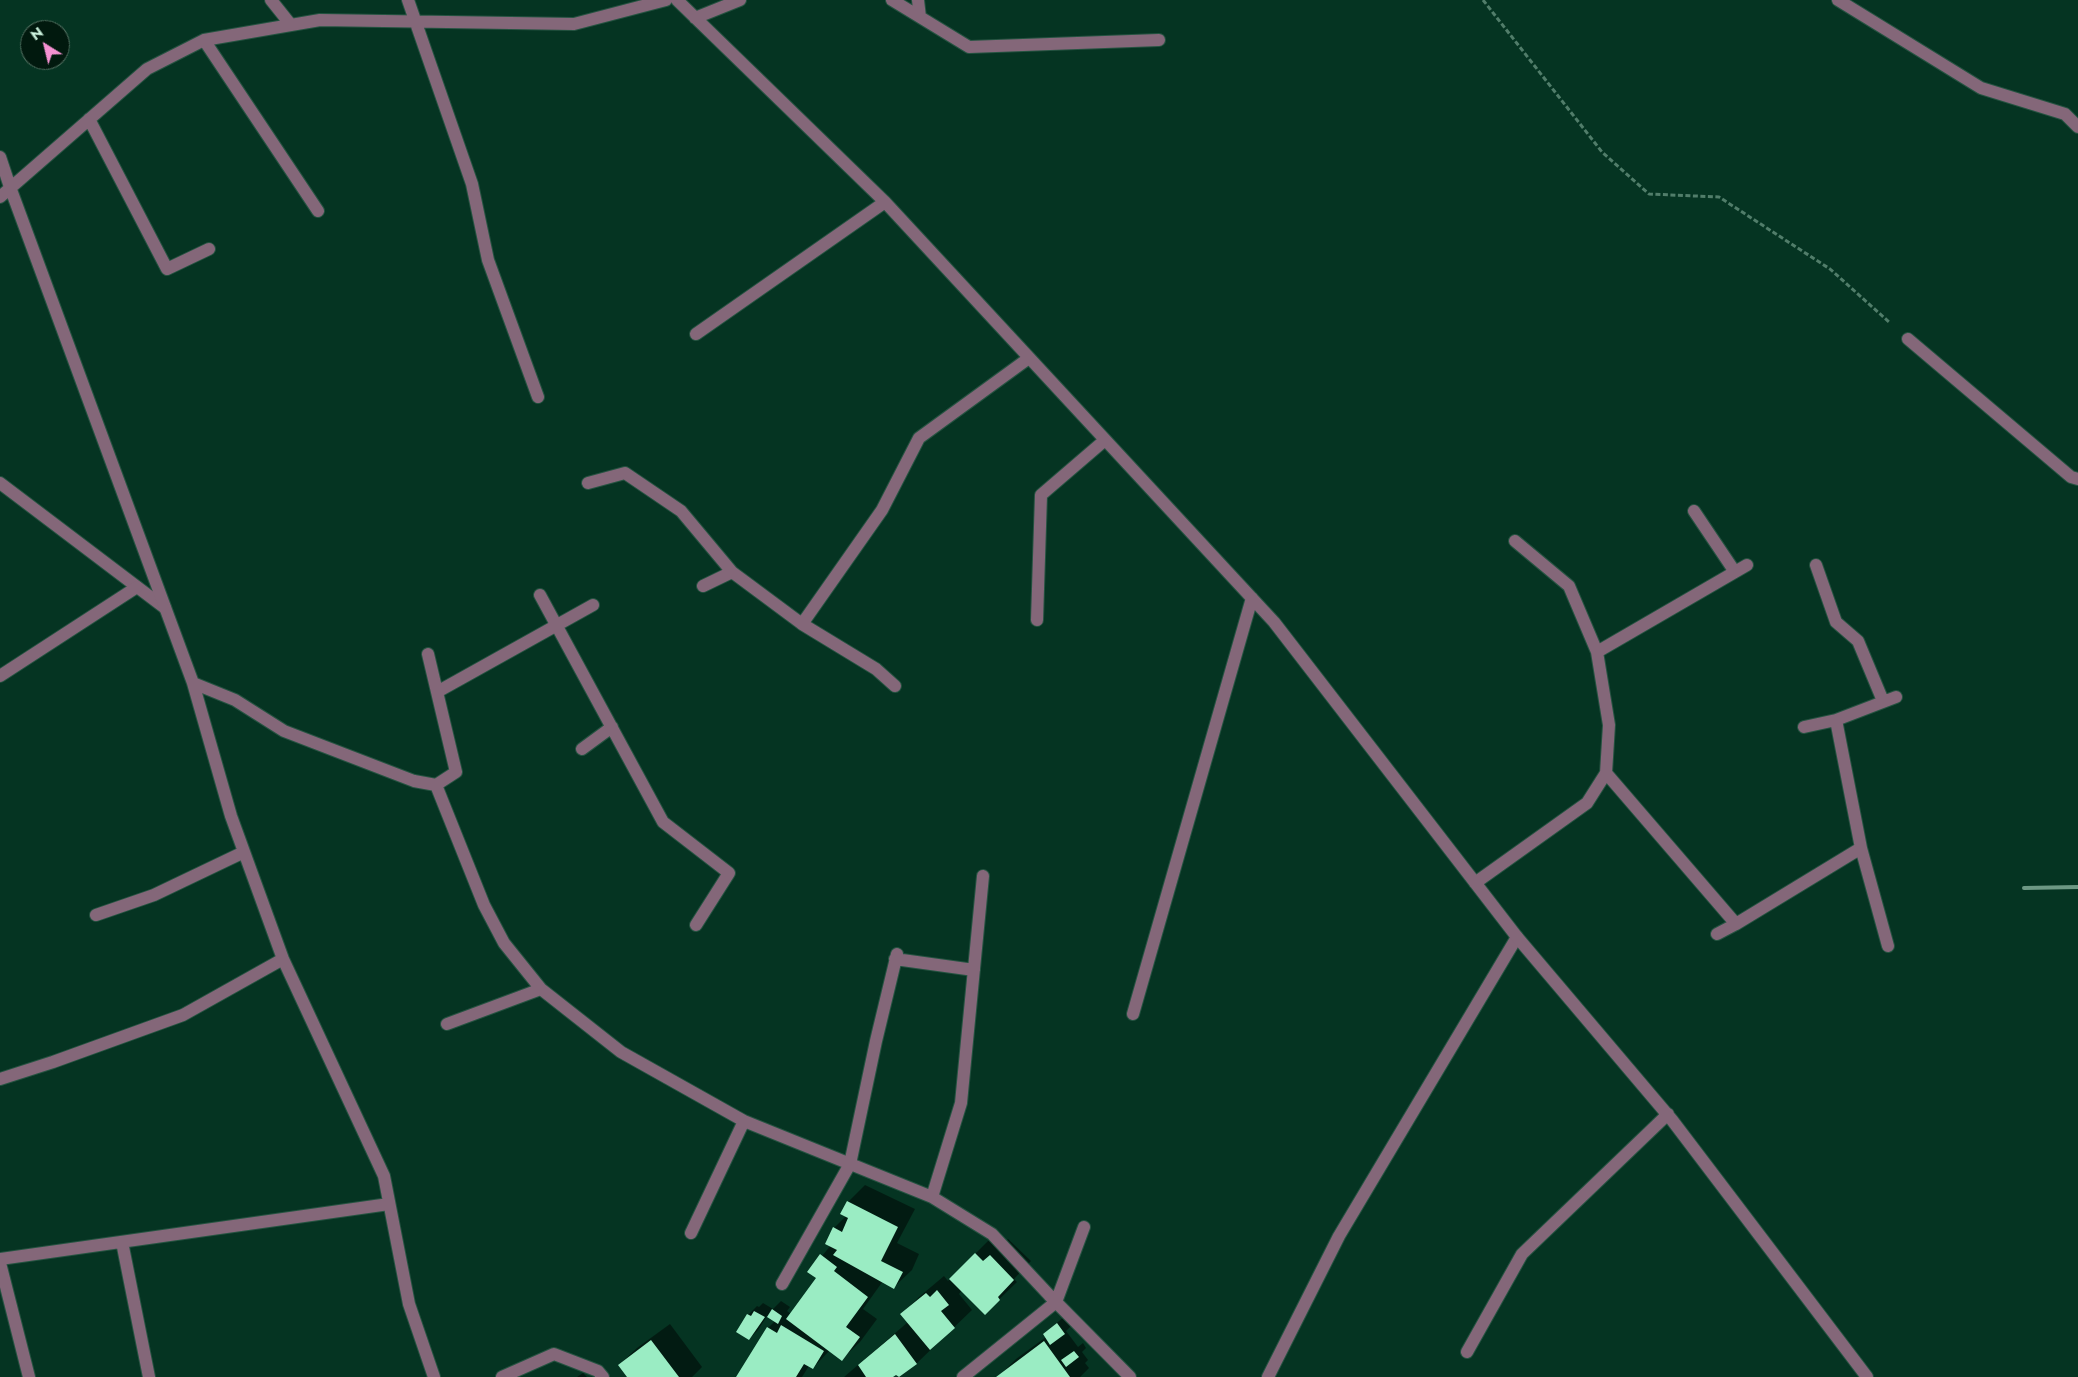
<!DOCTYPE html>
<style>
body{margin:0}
#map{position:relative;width:2078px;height:1377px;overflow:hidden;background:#053422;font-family:Jost,sans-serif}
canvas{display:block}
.north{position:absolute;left:20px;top:20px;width:50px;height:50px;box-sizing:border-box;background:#01190e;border:1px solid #537162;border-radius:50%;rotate:324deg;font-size:14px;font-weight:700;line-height:20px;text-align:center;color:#cff6e1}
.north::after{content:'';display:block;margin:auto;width:18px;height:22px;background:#f591d2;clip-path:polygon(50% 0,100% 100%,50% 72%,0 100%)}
</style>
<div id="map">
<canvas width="2078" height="1377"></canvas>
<div class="north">N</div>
</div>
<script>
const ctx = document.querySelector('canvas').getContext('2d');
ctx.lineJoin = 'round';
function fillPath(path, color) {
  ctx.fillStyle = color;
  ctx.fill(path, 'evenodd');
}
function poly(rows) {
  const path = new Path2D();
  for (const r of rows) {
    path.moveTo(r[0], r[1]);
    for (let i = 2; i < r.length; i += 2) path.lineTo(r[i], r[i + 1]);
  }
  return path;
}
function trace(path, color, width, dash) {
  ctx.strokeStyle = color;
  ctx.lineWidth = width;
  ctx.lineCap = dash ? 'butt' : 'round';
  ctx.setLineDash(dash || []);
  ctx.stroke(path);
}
fillPath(poly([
 [865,1185,915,1209,897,1243,919,1254,912,1270,894,1287,883,1281,863,1309,877,1319,860,1342,842,1359,830,1350,813,1368,809,1366,802,1377,738,1377,768,1328,775,1321,767,1316,758,1330,749,1339,738,1331,748,1315,757,1306,759,1307,763,1303,773,1309,781,1301,790,1307,787,1311,791,1314,818,1278,809,1272,831,1245,826,1243,834,1228,846,1216,848,1202],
 [993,1236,1002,1245,1008,1239,1031,1261,1014,1279,1017,1282,985,1313,962,1290,959,1294,972,1310,917,1363,898,1376,896,1373,891,1377,844,1377,908,1322,902,1314,919,1297,944,1276,948,1281],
 [1066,1315,1073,1324,1066,1331,1078,1347,1083,1343,1086,1348,1082,1352,1088,1360,1085,1363,1089,1368,1080,1377,998,1377,1016,1359,1046,1337,1044,1334],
 [670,1324,702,1367,692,1377,628,1377,619,1365,637,1348],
 [583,1373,587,1377,577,1377]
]), '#0007');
fillPath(poly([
 [847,1201,898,1227,881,1261,903,1272,894,1289,833,1255,837,1250,825,1244,833,1227,842,1232,848,1218,840,1214],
 [975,1253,983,1261,990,1255,1014,1280,998,1297,1000,1300,985,1315,949,1279],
 [820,1254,837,1267,834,1271,868,1297,846,1327,860,1337,842,1361,786,1319,816,1278,807,1272],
 [937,1290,949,1305,941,1311,955,1328,930,1350,900,1314,926,1293,930,1297],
 [772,1309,782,1316,778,1324,767,1317],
 [754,1311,765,1317,749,1340,736,1332,747,1314,751,1316],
 [1057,1323,1065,1334,1050,1345,1043,1334],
 [781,1325,824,1351,813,1369,804,1364,796,1377,736,1377,767,1327,777,1333],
 [895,1334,917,1364,899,1377,896,1375,893,1377,866,1377,858,1365],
 [651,1340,679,1377,627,1377,618,1365],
 [1044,1341,1070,1377,996,1377],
 [1074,1351,1079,1357,1066,1367,1061,1360]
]), '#9aecc3');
const lane = poly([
 [1838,0,1981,88,2065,114,2078,127],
 [0,483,165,608],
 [1268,1377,1339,1236,1517,937]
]);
const street = poly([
 [271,0,291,25],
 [408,0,472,184,488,260,538,397],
 [677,0,885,202,1274,622,1517,937,1672,1120,1867,1377],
 [892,0,969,47,1159,40],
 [918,0,920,17],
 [695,18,740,0],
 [204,40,318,211],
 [89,119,167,269,209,249],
 [0,157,10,187,193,683,231,816,283,959,384,1176,409,1304,434,1377],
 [0,197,147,69,204,40,320,20,574,24,666,0],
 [696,334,885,202],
 [1908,339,2071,477,2078,479],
 [588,483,625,473,681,511,732,572],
 [1694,511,1735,572],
 [1816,565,1836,622,1858,641,1883,701],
 [703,586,732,572,802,624],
 [540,595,663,822,729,873,696,925],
 [1037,620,1041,495,1105,440],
 [1597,652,1747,565],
 [428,654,456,772,436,785],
 [0,676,137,587],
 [193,683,235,700,284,731,414,781,436,785,484,905,504,943,541,989,621,1052,744,1121,932,1197,992,1234,1049,1295,1130,1377],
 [895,686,876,669,802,624,882,510,919,438,1029,358],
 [437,692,593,605],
 [1836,720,1896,697],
 [1804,727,1836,720,1861,848],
 [582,749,612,727],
 [1606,773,1736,924,1717,934],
 [1475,883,1587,803,1606,773,1609,725,1597,652,1569,586,1515,541],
 [96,915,154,895,244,852],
 [1736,924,1861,848,1888,946],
 [895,959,974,970],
 [1133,1014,1252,598],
 [447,1024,541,989],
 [0,1079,53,1062,183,1015,283,959],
 [932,1197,961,1103,983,876],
 [691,1233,744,1121],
 [122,1242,149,1377],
 [0,1259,389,1204],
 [0,1263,29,1377],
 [782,1284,850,1164,876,1041,897,954],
 [1467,1352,1522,1254,1668,1114],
 [502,1377,554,1354,598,1371,603,1377],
 [963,1377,1056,1302,1084,1227]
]);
trace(lane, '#255341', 14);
trace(street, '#255341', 14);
trace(poly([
 [1483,0,1602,152,1649,194,1719,197,1830,269,1889,322]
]), '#517d6a', 3, [5, 2.5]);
trace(lane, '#846779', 12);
trace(street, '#846779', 12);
trace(poly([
 [2024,888,2078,887]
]), '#6d9884', 4);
</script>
